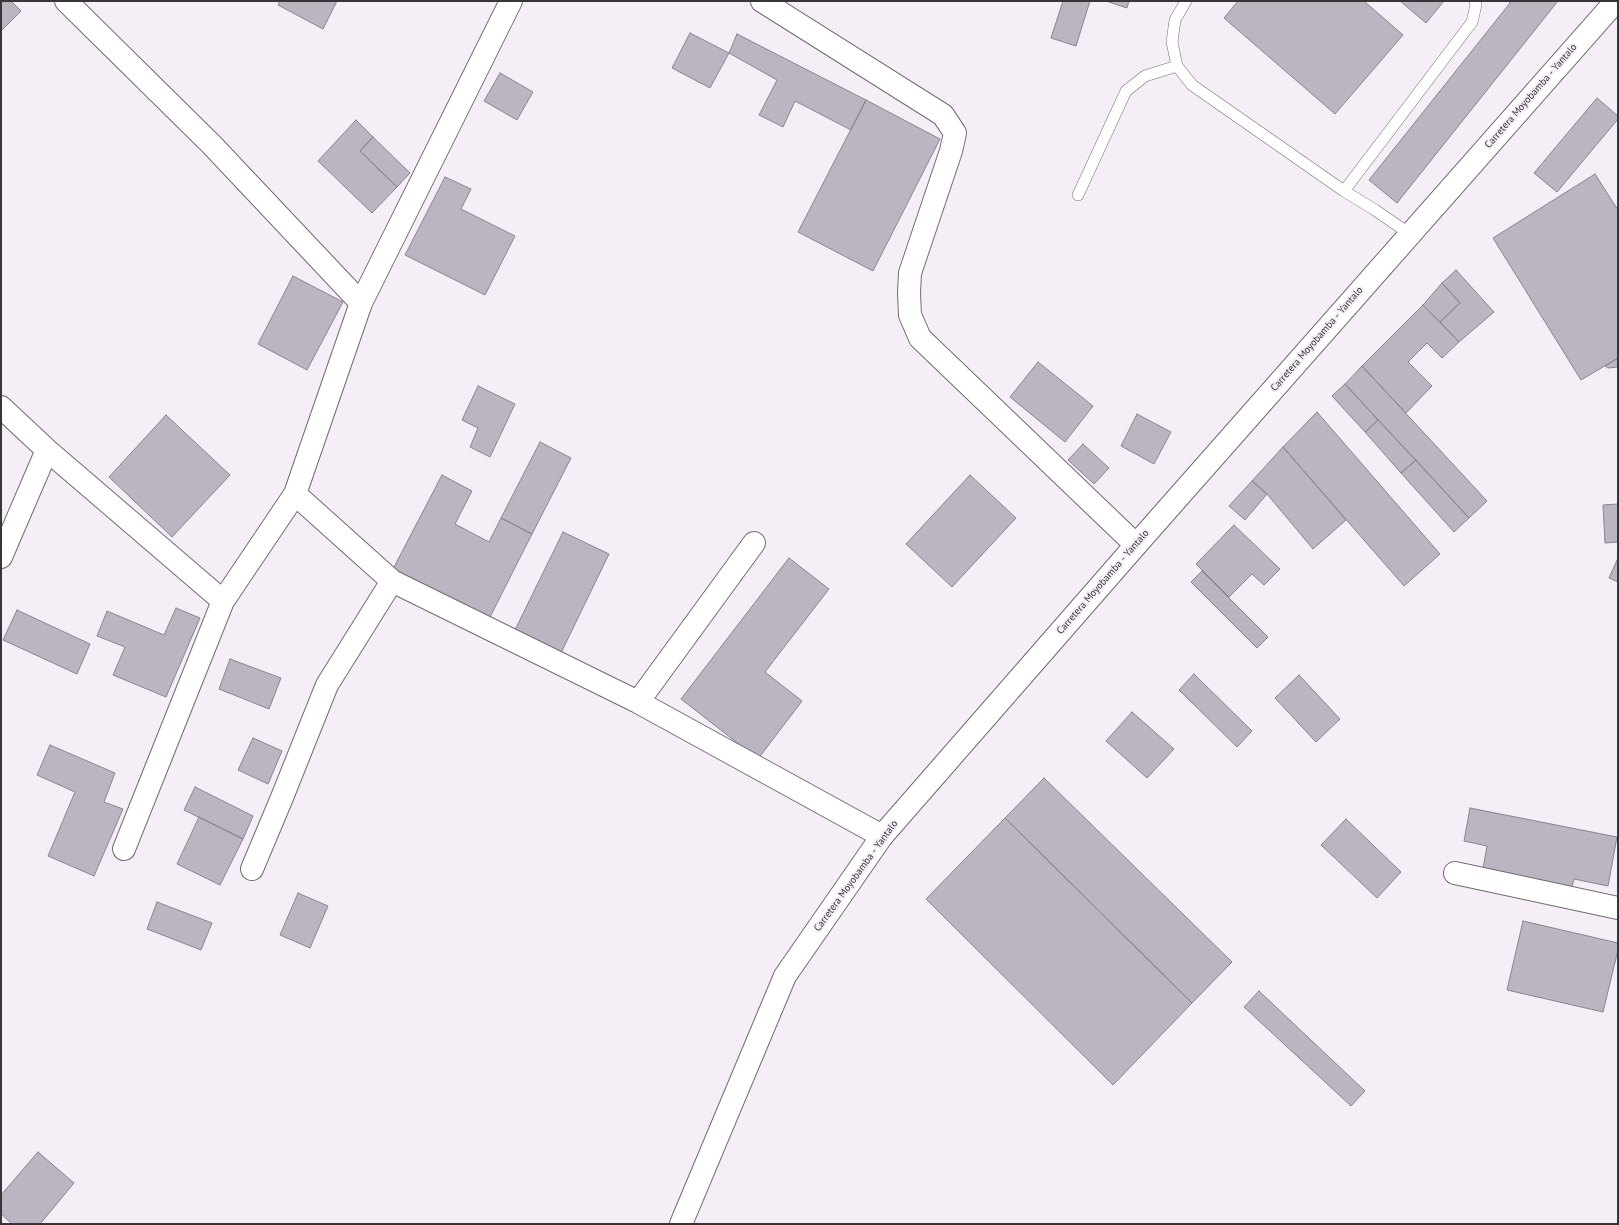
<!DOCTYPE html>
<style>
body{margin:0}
#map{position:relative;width:1619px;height:1225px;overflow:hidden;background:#f6eef7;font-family:"PT Sans",sans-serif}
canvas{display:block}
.frame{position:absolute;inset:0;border:2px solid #383538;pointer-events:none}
</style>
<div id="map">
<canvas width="1619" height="1225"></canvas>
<div class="frame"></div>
</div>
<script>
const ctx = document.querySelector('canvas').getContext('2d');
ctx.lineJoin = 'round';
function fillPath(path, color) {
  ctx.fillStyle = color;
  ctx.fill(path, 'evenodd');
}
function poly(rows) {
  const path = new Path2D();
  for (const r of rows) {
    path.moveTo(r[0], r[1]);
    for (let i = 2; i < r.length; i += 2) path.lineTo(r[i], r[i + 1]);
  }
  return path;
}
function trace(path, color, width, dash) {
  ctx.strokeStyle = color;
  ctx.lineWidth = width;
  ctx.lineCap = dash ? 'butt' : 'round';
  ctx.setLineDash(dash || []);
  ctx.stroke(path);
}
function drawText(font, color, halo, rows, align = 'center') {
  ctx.font = font + ' "PT Sans",sans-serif';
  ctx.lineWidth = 4;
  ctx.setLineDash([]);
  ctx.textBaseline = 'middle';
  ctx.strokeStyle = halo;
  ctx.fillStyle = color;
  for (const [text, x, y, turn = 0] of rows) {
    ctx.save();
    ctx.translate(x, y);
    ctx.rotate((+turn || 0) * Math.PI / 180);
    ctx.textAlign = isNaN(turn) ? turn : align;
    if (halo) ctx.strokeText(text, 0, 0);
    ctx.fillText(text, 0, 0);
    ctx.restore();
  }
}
const building = poly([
 [1,1,11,1,21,11,1,31,1,1],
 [280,1,337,1,323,29,278,5,280,1],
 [1063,1,1090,1,1076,46,1051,38,1063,1],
 [1106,1,1129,1,1127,8,1106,1],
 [1238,1,1364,1,1403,35,1335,114,1224,18,1238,1],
 [1400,1,1444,1,1426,23,1400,1],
 [1508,1,1558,1,1397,203,1369,180,1510,3,1508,1],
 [690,33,729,53,710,88,672,68,690,33],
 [737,34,866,100,851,130,795,101,783,127,759,115,777,80,729,53,737,34],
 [500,73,533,92,517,120,484,101,500,73],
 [1597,98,1618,116,1618,119,1557,192,1534,173,1597,98],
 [866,100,940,139,873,271,798,232,866,100],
 [356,120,373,137,360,151,397,187,372,213,318,161,356,120],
 [373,137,410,173,397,187,360,151,373,137],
 [1595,174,1618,210,1618,358,1581,380,1493,238,1595,174],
 [445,177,471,189,461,209,515,236,485,295,405,255,445,177],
 [1456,270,1494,312,1459,342,1440,322,1460,303,1442,283,1456,270],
 [293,276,343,302,307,370,258,344,293,276],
 [1442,283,1460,303,1440,322,1423,305,1442,283],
 [1423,305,1459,342,1442,358,1427,343,1408,362,1432,386,1406,413,1362,366,1423,305],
 [1618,358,1618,367,1608,368,1605,366,1618,358],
 [1038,362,1093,406,1065,442,1010,397,1038,362],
 [1362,366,1487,501,1469,518,1345,384,1362,366],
 [1345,384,1378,420,1365,432,1332,396,1345,384],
 [478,386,515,404,490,457,470,447,478,428,462,420,478,386],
 [1317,412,1440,554,1404,586,1283,447,1317,412],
 [1137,414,1171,432,1154,464,1121,446,1137,414],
 [166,415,230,475,172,537,109,477,166,415],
 [1378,420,1416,460,1401,473,1365,432,1378,420],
 [540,442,571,458,532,534,501,518,540,442],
 [1083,444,1109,468,1094,484,1068,460,1083,444],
 [1283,447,1346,520,1313,549,1267,494,1252,481,1283,447],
 [1416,460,1469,518,1454,532,1401,473,1416,460],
 [442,475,472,491,455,524,489,542,501,518,532,534,489,619,393,569,442,475],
 [970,475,1016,518,952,587,906,544,970,475],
 [1252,481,1267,494,1245,520,1229,506,1252,481],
 [1618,504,1618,542,1605,543,1603,505,1618,504],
 [1234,525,1280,569,1264,585,1252,574,1229,597,1196,564,1234,525],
 [563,532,609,554,560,655,514,632,563,532],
 [789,558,829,589,765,672,802,701,758,759,681,699,789,558],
 [1618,558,1618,582,1609,578,1618,558],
 [1202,571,1268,637,1257,648,1191,582,1202,571],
 [176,608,200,618,166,697,113,675,125,647,97,636,107,611,164,635,176,608],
 [17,610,90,644,77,674,3,640,17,610],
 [230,659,281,678,269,709,219,689,230,659],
 [1194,674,1252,731,1237,747,1179,690,1194,674],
 [1299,675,1340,719,1316,742,1275,698,1299,675],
 [1132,712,1174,749,1147,778,1106,741,1132,712],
 [253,738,282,751,268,784,238,770,253,738],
 [50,745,115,773,104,802,123,809,94,876,48,856,75,792,37,775,50,745],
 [1044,778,1232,962,1192,1003,1005,818,1044,778],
 [195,787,253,816,243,839,184,810,195,787],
 [1470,808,1617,837,1608,886,1574,879,1571,891,1482,874,1487,846,1464,841,1470,808],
 [199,817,243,839,220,885,177,864,199,817],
 [1005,818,1192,1003,1113,1085,926,899,1005,818],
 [1346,819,1401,872,1377,898,1321,845,1346,819],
 [298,893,328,906,310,948,280,935,298,893],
 [157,902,212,923,201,950,147,929,157,902],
 [1523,921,1618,943,1618,950,1603,1012,1507,990,1523,921],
 [1259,991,1365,1091,1351,1106,1244,1007,1259,991],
 [38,1152,74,1183,40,1224,12,1224,1,1214,1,1195,38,1152]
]);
fillPath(building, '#bab5c0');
trace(building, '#88848e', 1);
const lane = poly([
 [1186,1,1175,20,1172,42,1177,66,1192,85,1344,191,1375,210,1410,234],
 [1344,191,1472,22,1476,5,1475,1],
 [1078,195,1126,91,1145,76,1177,66]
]);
const street = poly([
 [66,1,212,145,361,303,295,494,223,601,124,849],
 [762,1,943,115,955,133,951,151,910,273,909,293,910,315,920,338,1136,545],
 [361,303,511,1],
 [1,407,47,450,223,601],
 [295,494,392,581,638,702,882,836],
 [1,557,47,450],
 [638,702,754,543],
 [252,869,281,800,327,685,392,581],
 [1455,873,1618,908]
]);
const secondary = poly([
 [681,1224,785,976,882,836,1136,545,1616,1]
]);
trace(lane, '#736b73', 12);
trace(street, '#736b73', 24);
trace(secondary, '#736b73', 24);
trace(lane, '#fff', 11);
trace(street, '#fff', 22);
trace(secondary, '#fff', 22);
drawText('10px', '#383538', '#f6eef7', [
 ["Carretera Moyobamba - Yantalo",1531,96,-49],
 ["Carretera Moyobamba - Yantalo",1317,339,-49],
 ["Carretera Moyobamba - Yantalo",1103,582,-49],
 ["Carretera Moyobamba - Yantalo",856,876,-54]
]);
</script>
